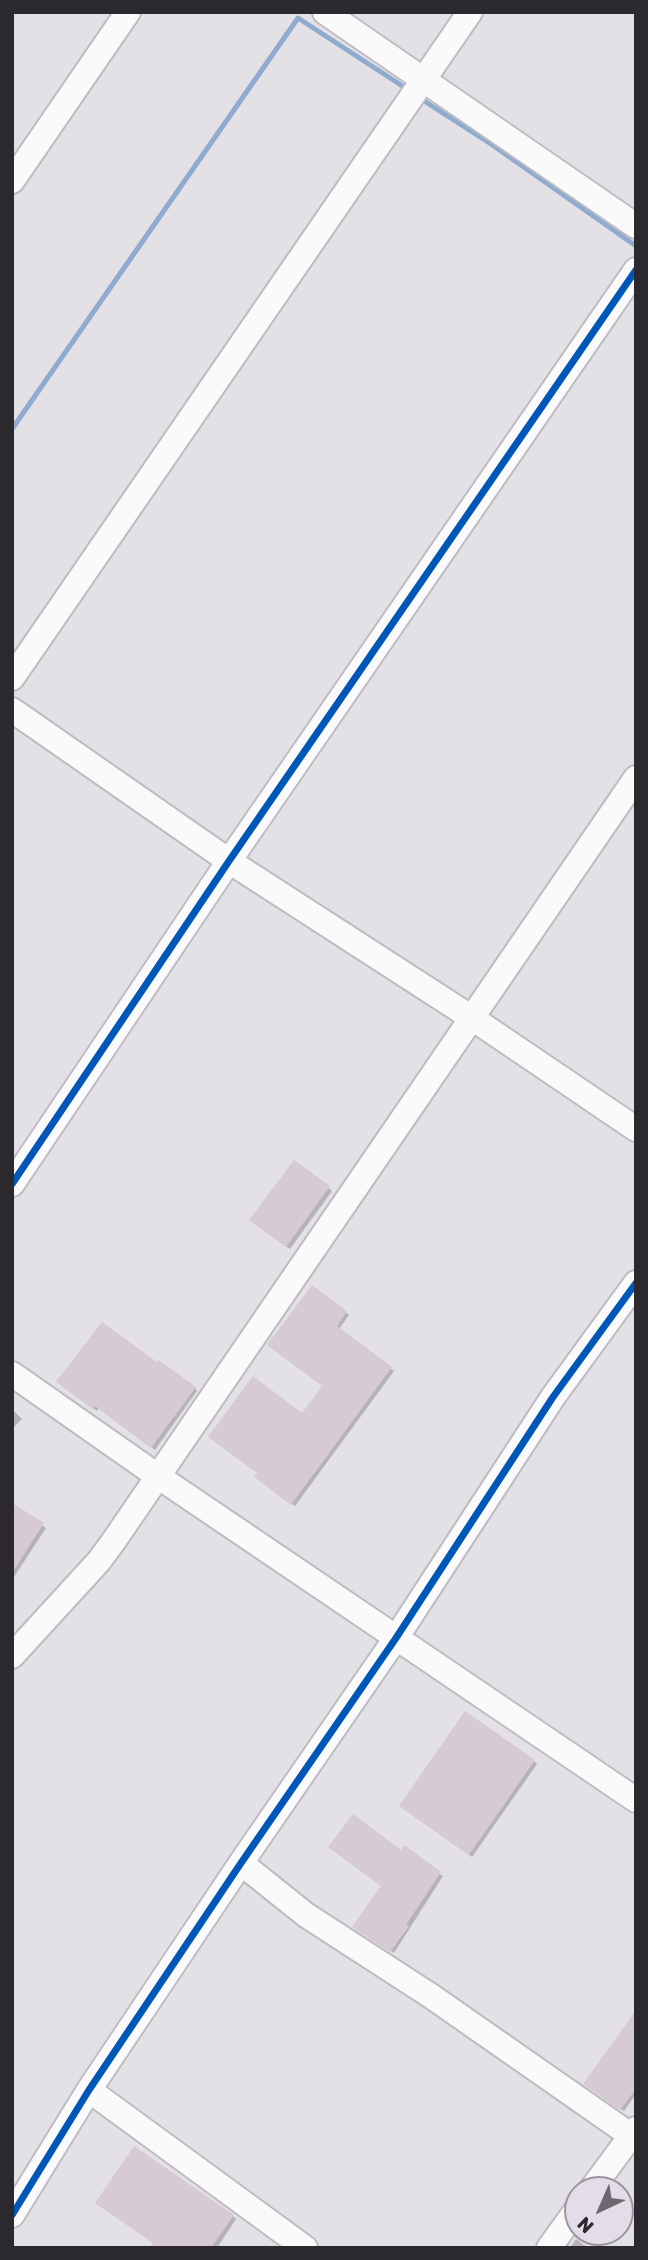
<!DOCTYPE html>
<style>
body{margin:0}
#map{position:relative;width:648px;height:2260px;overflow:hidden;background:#e3e0e6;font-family:Rubik,sans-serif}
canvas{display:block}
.frame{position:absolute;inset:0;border:14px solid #2b292d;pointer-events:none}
.north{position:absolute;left:564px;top:2176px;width:70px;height:70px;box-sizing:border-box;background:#e4dde9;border:2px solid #9a959e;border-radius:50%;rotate:224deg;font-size:19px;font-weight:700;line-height:28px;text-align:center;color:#2b292d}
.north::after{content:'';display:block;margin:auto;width:24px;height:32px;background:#6b696e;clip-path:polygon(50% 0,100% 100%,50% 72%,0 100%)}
</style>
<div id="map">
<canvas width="648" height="2260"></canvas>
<div class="frame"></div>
<div class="north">N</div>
</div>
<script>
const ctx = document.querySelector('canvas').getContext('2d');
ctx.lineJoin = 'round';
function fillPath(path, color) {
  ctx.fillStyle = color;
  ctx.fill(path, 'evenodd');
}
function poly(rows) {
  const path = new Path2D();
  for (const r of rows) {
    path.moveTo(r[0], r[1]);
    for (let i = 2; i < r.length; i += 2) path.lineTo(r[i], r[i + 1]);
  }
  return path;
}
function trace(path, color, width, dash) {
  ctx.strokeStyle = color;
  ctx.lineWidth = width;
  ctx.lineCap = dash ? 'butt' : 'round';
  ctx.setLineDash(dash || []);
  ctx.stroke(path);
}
fillPath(poly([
 [295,1162,332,1191,290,1249,254,1223],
 [312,1287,349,1315,339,1329,394,1371,295,1506,259,1480,324,1386],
 [62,1385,195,1388,197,1391,155,1450,99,1408,97,1411],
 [12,1409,22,1419,13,1428,12,1427],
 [12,1505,46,1528,12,1580],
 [534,1761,537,1764,472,1857,404,1809],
 [401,1852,443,1876,394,1953,357,1930],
 [636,2013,636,2094,624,2111,588,2087],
 [233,2216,236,2219,217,2248,159,2248],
 [576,2239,588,2248,570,2248]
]), '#0003');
trace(poly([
 [418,97,491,144,636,246],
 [12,429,298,18,407,89]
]), '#90abd0', 5);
fillPath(poly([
 [294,1160,330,1186,286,1247,249,1220],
 [312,1285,347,1311,337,1326,392,1367,291,1505,254,1477,257,1473,208,1437,253,1376,302,1413,322,1386,267,1345],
 [102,1322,157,1362,159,1360,196,1387,151,1448,95,1406,93,1409,56,1382],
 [12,1503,44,1523,12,1573],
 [465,1711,535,1760,469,1855,399,1806],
 [353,1814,401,1850,404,1845,441,1872,406,1925,409,1926,390,1952,352,1927,381,1886,328,1847],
 [636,2010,636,2089,620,2110,583,2084],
 [134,2146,234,2215,211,2248,150,2248,153,2243,95,2203]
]), '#d6cad4');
const minor = poly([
 [325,12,636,226],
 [12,181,128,12],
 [12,678,470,12],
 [12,710,229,861,472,1018,636,1129],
 [12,1184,229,861,636,270],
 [12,1374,159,1477,636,1800],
 [12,1656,99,1561,113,1542,636,778],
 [241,1863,306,1915,431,1996,636,2139],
 [89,2090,305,2248],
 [591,2190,636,2129],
 [12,2215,89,2090,241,1863,396,1638,553,1397,636,1283],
 [549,2248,578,2208]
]);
trace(minor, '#bfbcc1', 28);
trace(minor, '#fbfafb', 24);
trace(poly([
 [12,1184,229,861,636,270],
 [12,2215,89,2090,241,1863,396,1638,553,1397,636,1283]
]), '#0057b8', 7);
</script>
